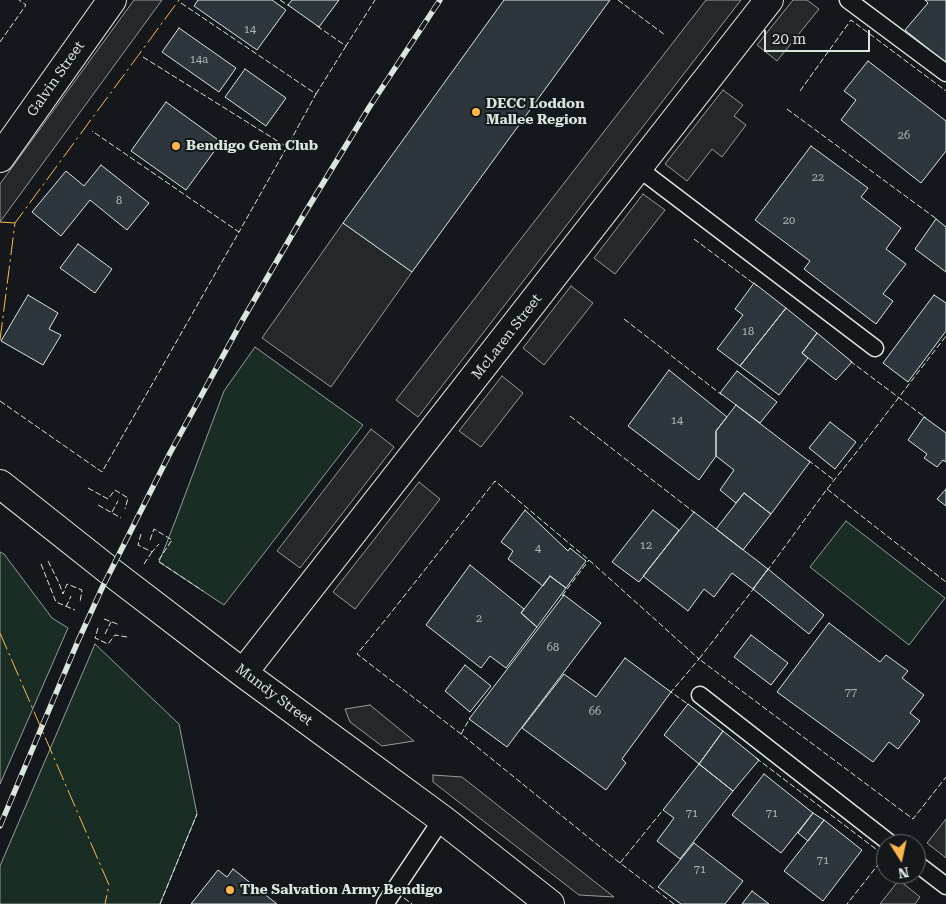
<!DOCTYPE html>
<style>
body{margin:0}
#map{position:relative;width:946px;height:904px;overflow:hidden;background:#14181c;font-family:"Roboto Serif",serif}
canvas{display:block}
.north{position:absolute;left:876px;top:834px;width:50px;height:50px;box-sizing:border-box;background:#14181c;border:1px solid #626a69;border-radius:50%;rotate:170deg;font-size:14px;font-weight:700;line-height:20px;text-align:center;color:#d8e6dc}
.north::after{content:'';display:block;margin:auto;width:18px;height:22px;background:#ffb74d;clip-path:polygon(50% 0,100% 100%,50% 72%,0 100%)}
.scale{position:absolute;left:764px;top:30px;width:106px;height:22px;box-sizing:border-box;border:2px solid #d8e6dc;border-top:0;padding-left:6px;font-size:15px;line-height:18px;white-space:nowrap;color:#d8e6dc;-webkit-text-stroke:4px #14181c;paint-order:stroke}
</style>
<div id="map">
<canvas width="946" height="904"></canvas>
<div class="north">N</div>
<div class="scale">20 m</div>
</div>
<script>
const ctx = document.querySelector('canvas').getContext('2d');
ctx.lineJoin = 'round';
function fillPath(path, color) {
  ctx.fillStyle = color;
  ctx.fill(path, 'evenodd');
}
function poly(rows) {
  const path = new Path2D();
  for (const r of rows) {
    path.moveTo(r[0], r[1]);
    for (let i = 2; i < r.length; i += 2) path.lineTo(r[i], r[i + 1]);
  }
  return path;
}
function trace(path, color, width, dash) {
  ctx.strokeStyle = color;
  ctx.lineWidth = width;
  ctx.lineCap = dash ? 'butt' : 'round';
  ctx.setLineDash(dash || []);
  ctx.stroke(path);
}
function drawText(font, color, halo, rows, align = 'center') {
  ctx.font = font + ' "Roboto Serif",serif';
  ctx.lineWidth = 4;
  ctx.setLineDash([]);
  ctx.textBaseline = 'middle';
  ctx.strokeStyle = halo;
  ctx.fillStyle = color;
  for (const [text, x, y, turn = 0] of rows) {
    ctx.save();
    ctx.translate(x, y);
    ctx.rotate((+turn || 0) * Math.PI / 180);
    ctx.textAlign = isNaN(turn) ? turn : align;
    if (halo) ctx.strokeText(text, 0, 0);
    ctx.fillText(text, 0, 0);
    ctx.restore();
  }
}
const green = poly([
 [255,347,363,425,224,605,159,562,176,519,224,391,255,347],
 [846,521,945,598,909,645,810,567,846,521],
 [0,552,4,554,52,618,68,628,0,784,0,552],
 [95,644,179,724,197,814,160,904,0,904,0,866,95,644]
]);
fillPath(green, '#1a2d24');
trace(green, '#939e99', 1);
const parking = poly([
 [134,0,162,0,0,222,0,184,134,0],
 [706,0,741,0,418,417,396,400,706,0],
 [793,0,807,0,819,9,777,61,757,45,793,0],
 [723,90,743,105,734,116,746,125,722,157,712,149,687,181,665,164,723,90],
 [643,194,665,210,615,274,594,258,643,194],
 [343,223,412,272,331,387,262,338,343,223],
 [571,286,593,303,544,365,523,348,571,286],
 [502,376,523,393,481,447,459,431,502,376],
 [371,429,394,447,300,568,277,551,371,429],
 [419,482,440,499,355,609,333,592,419,482],
 [370,705,414,741,382,746,350,722,345,709,370,705],
 [433,775,462,777,614,897,579,895,433,782,433,775],
 [946,819,946,858,927,843,946,819],
 [899,880,920,897,915,904,880,904,899,880]
]);
fillPath(parking, '#24282b');
trace(parking, '#939e99', 1);
const building = poly([
 [198,0,272,0,286,10,257,50,194,6,198,0],
 [292,0,339,0,319,27,288,5,292,0],
 [504,0,610,0,412,272,343,223,504,0],
 [925,0,946,0,946,63,905,30,928,3,925,0],
 [179,28,236,68,219,92,162,52,179,28],
 [868,61,946,121,946,151,921,183,841,120,856,100,844,91,868,61],
 [245,69,286,98,266,126,225,97,245,69],
 [166,102,221,142,186,190,131,151,166,102],
 [811,146,868,188,861,197,901,228,886,249,906,264,883,294,893,301,876,324,804,269,810,261,755,220,811,146],
 [101,165,149,203,127,230,90,200,61,236,32,212,66,171,84,186,101,165],
 [936,219,946,227,946,272,915,249,936,219],
 [78,244,112,269,95,293,60,268,78,244],
 [754,283,786,308,740,366,717,349,743,315,735,309,754,283],
 [28,295,58,313,49,329,61,335,43,365,1,341,28,295],
 [934,295,946,303,946,331,908,382,883,363,934,295],
 [786,308,817,333,802,353,808,358,779,395,740,366,786,308],
 [817,333,852,362,836,380,802,353,817,333],
 [669,370,727,417,716,431,716,456,699,480,628,426,669,370],
 [737,371,777,402,760,423,720,393,737,371],
 [736,405,810,462,771,514,744,493,736,503,720,490,734,470,716,456,716,431,736,405],
 [924,417,946,433,946,462,943,460,937,467,924,458,927,454,908,440,924,417],
 [830,422,856,442,835,469,809,448,830,422],
 [946,489,946,506,937,499,946,489],
 [744,493,771,514,743,550,716,529,744,493],
 [525,510,568,551,570,548,586,561,566,588,550,576,543,586,508,559,513,551,501,542,525,510],
 [653,510,679,530,639,582,612,562,653,510],
 [694,512,768,569,753,589,732,573,714,597,704,589,688,611,643,576,694,512],
 [470,565,524,609,521,613,537,627,506,668,490,656,481,668,426,625,470,565],
 [768,569,824,615,809,634,753,589,768,569],
 [550,576,566,588,537,627,521,613,550,576],
 [564,595,601,623,507,747,469,719,564,595],
 [829,623,880,662,886,655,908,671,902,678,924,695,910,713,920,721,898,749,889,742,873,762,777,692,829,623],
 [751,635,788,663,771,685,734,657,751,635],
 [625,658,671,692,622,759,626,763,606,790,522,728,564,674,596,697,625,658],
 [465,665,491,686,470,712,445,691,465,665],
 [688,704,723,731,699,764,664,735,688,704],
 [723,731,759,760,733,791,699,764,723,731],
 [699,764,733,791,680,859,657,841,674,818,663,810,699,764],
 [764,774,813,813,781,853,732,815,764,774],
 [813,813,824,820,808,841,798,833,813,813],
 [824,820,862,850,823,901,784,871,824,820],
 [694,843,743,881,725,904,681,904,658,887,694,843],
 [233,869,277,904,191,904,218,870,227,877,233,869],
 [752,891,769,904,742,904,752,891]
]);
fillPath(building, '#2c363c');
trace(building, '#d8e6dc', 1);
const service = poly([
 [848,0,946,73],
 [638,168,875,348],
 [700,695,891,844],
 [916,863,946,886],
 [385,904,442,819]
]);
const minor = poly([
 [0,158,112,0],
 [0,484,111,572,243,673,442,819,550,904],
 [243,673,769,0]
]);
trace(service, '#d8e6dc', 19);
trace(minor, '#d8e6dc', 30);
trace(service, '#14181c', 16);
trace(minor, '#14181c', 28);
const rail = poly([
 [0,826,78,641,102,588,170,453,242,321,303,216,370,106,440,0]
]);
trace(rail, '#d8e6dc', 5.5);
trace(rail, '#14181c', 4, [11]);
trace(poly([
 [280,0,289,6],
 [618,0,665,35],
 [181,3,316,94,287,147],
 [317,26,346,46,375,0],
 [0,42,26,5,19,0],
 [143,57,287,147,239,232],
 [800,91,851,20,946,91],
 [316,94,346,46],
 [787,109,938,220],
 [694,239,757,286],
 [624,319,722,395],
 [850,361,926,418],
 [0,401,102,472,239,232,92,131],
 [570,416,695,513],
 [808,460,834,480],
 [88,488,108,499,115,490,128,498,125,509],
 [827,489,946,582],
 [98,505,121,518],
 [112,512,118,501],
 [141,534,138,545,152,552,159,544],
 [150,540,154,529,172,540,158,561,203,591],
 [48,561,59,583,63,594,67,584,82,590,80,602],
 [41,564,56,602,75,610],
 [144,564,152,552],
 [767,571,827,489,863,444,946,336],
 [755,587,699,659,913,819,946,777],
 [562,596,589,560],
 [66,607,71,596],
 [104,619,120,625],
 [98,628,95,638,108,644,115,635,127,637],
 [105,634,111,622],
 [461,734,470,718],
 [756,758,885,856,847,904],
 [620,863,663,810],
 [404,898,412,904],
 [160,904,197,814],
 [674,904,620,863,461,734,357,654,386,619,495,481,589,560,699,659,671,692,689,705]
]), '#d8e6dc', 1, [6, 2.5]);
trace(poly([
 [0,222,15,223],
 [0,340,15,223,179,0],
 [0,633,109,885,105,904]
]), '#ffb74d', 1, [18, 4, 2.5, 4]);
for (const [x, y, r, color] of [
 [476,112,5,"#ffb74d"],
 [176,146,5,"#ffb74d"],
 [230,890,5,"#ffb74d"]
]) {
  const dot = new Path2D();
  dot.arc(x, y, r, 0, 2 * Math.PI);
  ctx.fillStyle = color;
  ctx.fill(dot);
  trace(dot, '#14181c', 2);
}
drawText('11px', '#adbab4', null, [
 ["14",250,30],
 ["14a",199,60],
 ["26",904,136],
 ["22",818,178],
 ["8",119,201],
 ["20",789,221],
 ["18",748,332],
 ["14",677,421],
 ["12",646,546],
 ["4",538,549],
 ["2",479,619],
 ["68",553,648],
 ["77",851,693],
 ["66",595,712],
 ["71",692,814],
 ["71",772,814],
 ["71",823,861],
 ["71",700,870]
]);
drawText('14px', '#d8e6dc', '#14181c', [
 ["Galvin Street",56,79,-55],
 ["McLaren Street",507,337,-52],
 ["Mundy Street",274,695,37]
]);
drawText('bold 14px', '#d8e6dc', '#14181c', [
 ["DECC Loddon",486,104],
 ["Mallee Region",486,120],
 ["Bendigo Gem Club",186,146],
 ["The Salvation Army Bendigo",240,890]
], 'left');
</script>
